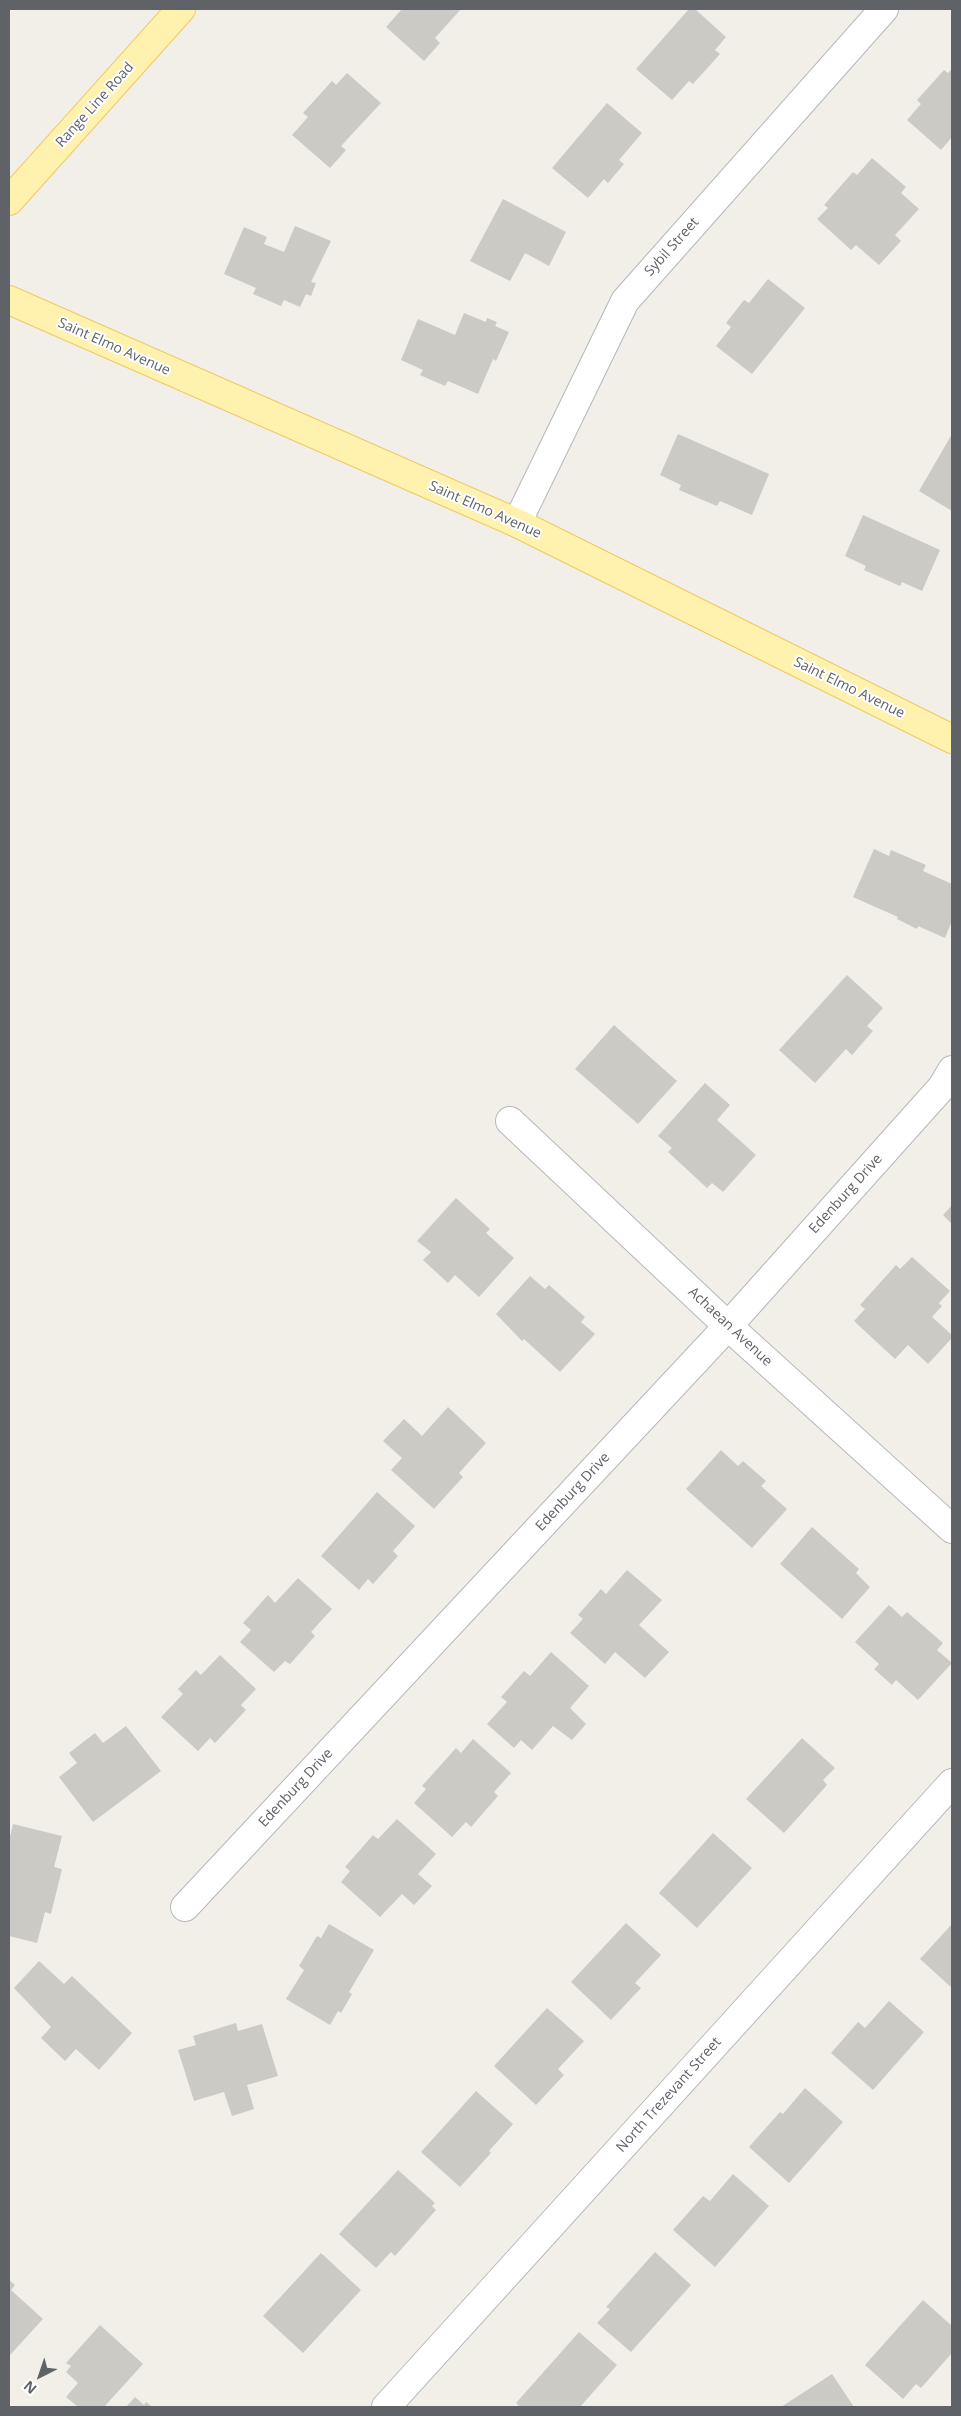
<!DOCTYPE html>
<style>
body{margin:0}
#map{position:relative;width:961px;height:2416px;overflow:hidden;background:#f1efe8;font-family:"Open Sans",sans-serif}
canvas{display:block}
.frame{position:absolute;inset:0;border:10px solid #5f6368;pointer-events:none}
.north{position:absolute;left:15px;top:2351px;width:50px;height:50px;-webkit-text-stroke:4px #fff;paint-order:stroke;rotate:221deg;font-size:14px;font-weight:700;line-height:20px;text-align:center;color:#5f6368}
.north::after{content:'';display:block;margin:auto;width:18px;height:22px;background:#5f6368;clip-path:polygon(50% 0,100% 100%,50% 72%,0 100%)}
</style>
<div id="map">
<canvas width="961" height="2416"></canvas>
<div class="frame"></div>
<div class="north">N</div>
</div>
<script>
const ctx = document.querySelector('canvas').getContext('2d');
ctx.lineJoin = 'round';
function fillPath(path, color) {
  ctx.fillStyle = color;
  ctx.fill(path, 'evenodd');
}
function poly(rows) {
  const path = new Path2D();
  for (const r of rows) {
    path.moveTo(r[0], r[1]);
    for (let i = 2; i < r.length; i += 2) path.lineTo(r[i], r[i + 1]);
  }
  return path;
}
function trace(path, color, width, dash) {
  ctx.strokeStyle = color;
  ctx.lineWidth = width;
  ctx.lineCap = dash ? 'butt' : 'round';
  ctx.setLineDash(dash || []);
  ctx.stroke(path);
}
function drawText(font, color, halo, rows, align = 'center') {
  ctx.font = font + ' "Open Sans",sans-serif';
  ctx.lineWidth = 4;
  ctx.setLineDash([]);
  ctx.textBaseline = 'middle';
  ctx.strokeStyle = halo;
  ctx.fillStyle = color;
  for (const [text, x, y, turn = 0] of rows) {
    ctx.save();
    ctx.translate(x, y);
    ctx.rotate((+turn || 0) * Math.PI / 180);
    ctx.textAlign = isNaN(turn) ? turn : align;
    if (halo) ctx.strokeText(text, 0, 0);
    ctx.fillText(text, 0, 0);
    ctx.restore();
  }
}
fillPath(poly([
 [402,9,461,9,435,38,440,43,424,61,386,27],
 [689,9,695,9,726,37,715,50,720,54,693,84,689,81,672,100,636,69],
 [952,69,952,137,941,150,907,120,921,104,917,100,944,70,948,73],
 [347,73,381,103,341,146,346,150,330,168,292,135,308,117,303,113,332,81,336,85],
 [607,103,642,133,619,160,624,164,608,183,604,179,588,198,552,168],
 [872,158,906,187,901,193,919,209,895,235,901,241,879,265,856,245,851,250,817,219,828,208,824,205,853,172,857,175],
 [503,199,566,232,549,266,525,253,510,281,470,261],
 [295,226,331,241,311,282,316,283,311,296,306,294,300,307,284,300,281,306,253,294,256,288,224,274,244,227,267,237,264,244,284,252],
 [768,279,805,308,752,374,716,346,731,327,726,323,744,300,749,303],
 [464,313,486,322,487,318,497,322,495,326,509,332,496,361,493,359,478,394,448,381,445,386,420,375,423,370,401,360,418,319,455,335],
 [678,434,769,474,752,515,720,501,717,506,679,490,681,485,660,475],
 [952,434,952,511,919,491],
 [863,515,940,550,922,591,902,582,900,586,864,570,866,566,845,556],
 [874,849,889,856,891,850,926,865,923,871,952,884,952,921,945,938,918,926,917,929,897,919,898,917,853,897],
 [847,975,883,1008,867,1026,873,1031,852,1055,846,1049,815,1083,779,1050],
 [614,1025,677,1081,638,1124,575,1069],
 [705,1083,730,1105,717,1120,756,1155,723,1192,712,1183,707,1188,668,1152,672,1148,658,1136],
 [456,1198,490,1229,486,1233,514,1258,479,1297,455,1275,448,1283,423,1260,431,1252,417,1241],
 [952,1205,952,1224,943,1215],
 [912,1257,950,1291,939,1303,942,1306,932,1317,952,1335,952,1338,928,1364,908,1345,895,1359,854,1321,865,1309,860,1305,896,1265,900,1269],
 [530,1276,545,1289,549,1285,585,1317,581,1322,595,1334,560,1372,524,1339,522,1341,496,1314],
 [448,1407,486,1443,459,1473,463,1477,434,1509,391,1470,402,1458,383,1441,404,1419,422,1436],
 [721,1450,738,1466,743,1461,766,1481,761,1486,787,1509,752,1548,686,1489],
 [377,1492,415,1526,393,1551,398,1556,373,1584,368,1579,359,1590,321,1556],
 [812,1527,859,1569,856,1573,870,1587,842,1619,780,1564],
 [627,1570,662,1600,639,1625,669,1652,645,1678,615,1652,605,1664,570,1633,583,1619,578,1615,601,1589,606,1594],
 [298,1578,332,1609,311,1632,315,1636,290,1664,285,1661,274,1672,240,1642,251,1630,243,1623,268,1595,275,1603],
 [889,1605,902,1617,907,1612,943,1643,937,1650,952,1663,918,1700,896,1680,892,1685,874,1669,879,1664,855,1642],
 [551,1652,589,1686,570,1708,586,1724,572,1740,553,1726,532,1750,521,1740,514,1748,487,1724,507,1702,501,1697,524,1671,530,1676],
 [220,1655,256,1689,241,1705,246,1710,215,1743,210,1738,198,1751,161,1717,183,1694,178,1689,196,1670,201,1675],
 [126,1726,161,1771,93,1822,59,1777,77,1763,69,1753,95,1733,103,1743],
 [802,1738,835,1768,823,1780,827,1785,784,1833,746,1799],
 [473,1739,511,1773,494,1792,498,1796,471,1827,466,1822,452,1837,414,1803,426,1789,422,1786,456,1748,461,1753],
 [397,1819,436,1854,418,1874,432,1886,414,1905,402,1894,380,1917,341,1882,350,1871,345,1867,373,1835,378,1839],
 [13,1824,62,1836,54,1867,62,1869,51,1914,45,1912,37,1943,9,1936,9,1841],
 [713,1833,752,1868,697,1928,659,1893],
 [626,1923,661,1955,635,1983,641,1988,611,2020,571,1982],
 [329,1924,374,1950,349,1992,352,1994,341,2013,338,2011,330,2025,286,1999,304,1970,299,1966,317,1936,321,1938],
 [952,1924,952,1988,920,1959],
 [39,1961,64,1984,72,1976,132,2033,99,2070,76,2049,65,2061,41,2038,51,2027,14,1988],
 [889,2001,924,2032,873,2090,831,2053,858,2022,865,2028],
 [547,2008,584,2041,558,2069,564,2075,536,2105,494,2066],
 [236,2023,238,2031,262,2024,278,2076,247,2085,254,2109,232,2116,224,2092,194,2101,178,2050,196,2045,193,2036],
 [805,2088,843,2122,789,2183,749,2147,780,2112,783,2114],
 [476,2091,513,2124,489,2151,491,2153,460,2187,421,2152],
 [398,2170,435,2203,432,2206,436,2210,395,2256,391,2252,376,2268,339,2234],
 [733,2174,769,2206,715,2267,673,2230,703,2196,710,2201],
 [655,2252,691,2285,631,2352,597,2323,610,2309,606,2307],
 [321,2253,361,2290,303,2353,263,2316],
 [9,2280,15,2285,11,2290,43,2319,10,2355],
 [923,2300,952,2326,952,2353,921,2388,916,2384,903,2399,865,2365],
 [100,2325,143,2364,104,2407,78,2407,66,2397,78,2383,66,2372,71,2366,66,2363],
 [579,2332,617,2365,580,2407,520,2407,516,2403],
 [832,2374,854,2407,781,2407],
 [135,2397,144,2405,146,2402,152,2407,126,2407]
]), '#cccac5');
const minor = poly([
 [517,523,625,301,884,9],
 [510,1121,728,1326,952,1529],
 [185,1907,728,1326,942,1087,952,1070],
 [386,2407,952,1783]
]);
const major = poly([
 [9,201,181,9],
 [9,300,517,523,952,739]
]);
trace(minor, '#b5b8bc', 30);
trace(major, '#f2c960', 30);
trace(minor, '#fff', 28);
trace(major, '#fff2af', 28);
drawText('14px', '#5f6368', '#fff', [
 ["Range Line Road",95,105,-48],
 ["Sybil Street",672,247,-48],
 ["Saint Elmo Avenue",114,347,24],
 ["Saint Elmo Avenue",485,510,24],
 ["Saint Elmo Avenue",849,688,26],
 ["Edenburg Drive",846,1194,-48],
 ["Achaean Avenue",730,1327,43],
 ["Edenburg Drive",573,1492,-47],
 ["Edenburg Drive",296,1788,-47],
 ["North Trezevant Street",669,2095,-48]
]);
</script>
